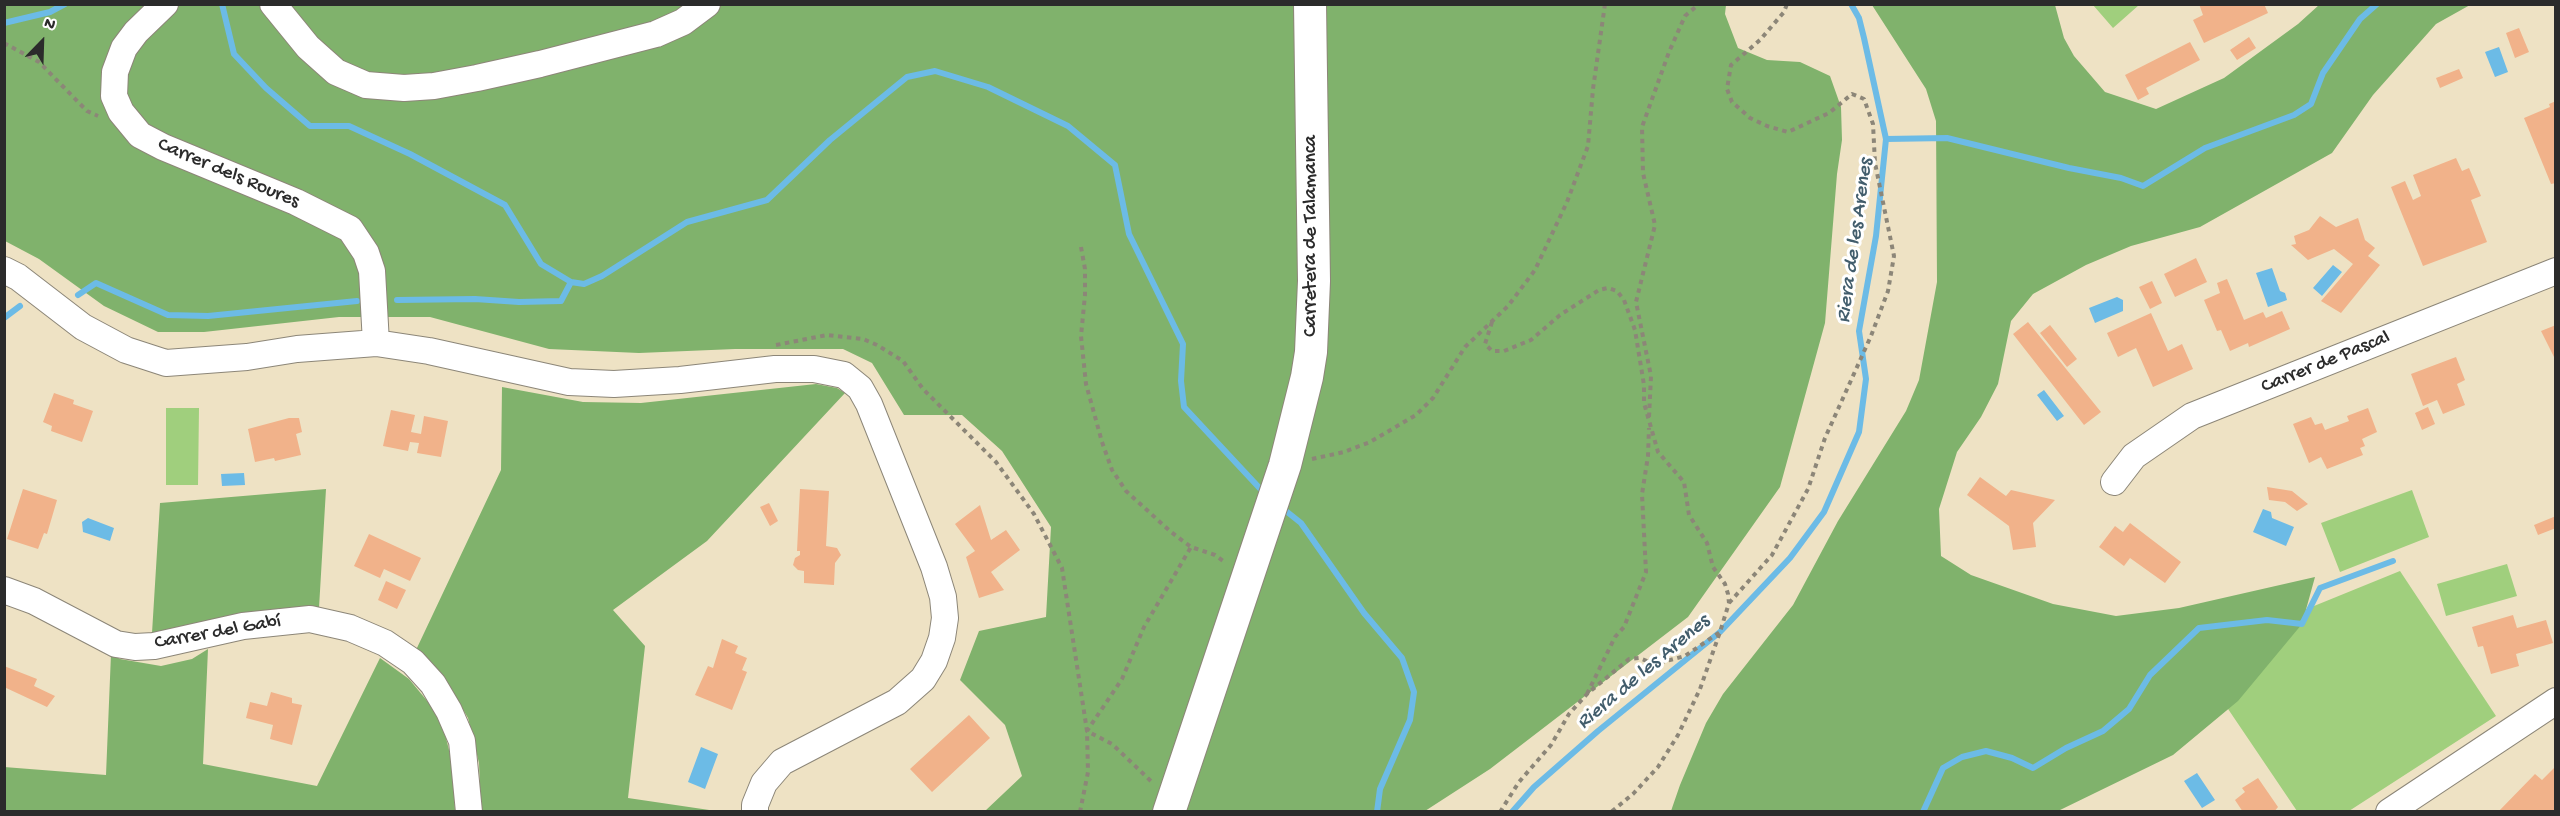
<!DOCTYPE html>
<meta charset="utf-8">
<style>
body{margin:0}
#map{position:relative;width:2560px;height:816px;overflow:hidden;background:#eee2c4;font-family:"Gochi Hand",sans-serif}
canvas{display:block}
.frame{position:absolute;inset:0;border:6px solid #2b2b2b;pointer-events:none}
.north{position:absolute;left:12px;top:12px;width:60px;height:60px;-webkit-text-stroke:4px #fff;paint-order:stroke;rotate:23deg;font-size:16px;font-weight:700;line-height:24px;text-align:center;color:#2b2b2b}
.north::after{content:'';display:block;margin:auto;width:21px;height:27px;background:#2b2b2b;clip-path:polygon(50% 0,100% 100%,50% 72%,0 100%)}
</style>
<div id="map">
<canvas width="2560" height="816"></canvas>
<div class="frame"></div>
<div class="north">N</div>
</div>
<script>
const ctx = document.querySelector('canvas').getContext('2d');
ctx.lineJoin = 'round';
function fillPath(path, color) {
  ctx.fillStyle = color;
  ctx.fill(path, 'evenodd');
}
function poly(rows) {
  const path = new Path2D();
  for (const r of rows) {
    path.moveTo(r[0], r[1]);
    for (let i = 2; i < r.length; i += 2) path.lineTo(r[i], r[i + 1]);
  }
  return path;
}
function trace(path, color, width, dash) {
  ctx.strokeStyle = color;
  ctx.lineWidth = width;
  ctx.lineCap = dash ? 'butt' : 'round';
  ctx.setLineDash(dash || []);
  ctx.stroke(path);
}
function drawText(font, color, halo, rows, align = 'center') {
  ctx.font = font + ' "Gochi Hand",sans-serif';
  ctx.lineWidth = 6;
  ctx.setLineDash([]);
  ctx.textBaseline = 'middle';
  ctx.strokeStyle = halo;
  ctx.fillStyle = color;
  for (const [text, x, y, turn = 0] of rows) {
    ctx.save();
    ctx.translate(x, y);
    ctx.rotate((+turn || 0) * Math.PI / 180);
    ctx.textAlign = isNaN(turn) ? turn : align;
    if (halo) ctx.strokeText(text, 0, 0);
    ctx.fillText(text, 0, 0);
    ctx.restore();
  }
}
fillPath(poly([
 [2139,5,2113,28,2093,5,2139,4],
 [166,408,199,408,198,485,166,485],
 [2412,490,2429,537,2340,572,2321,523],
 [2507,564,2517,596,2446,616,2437,584],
 [2400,571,2496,716,2349,811,2297,811,2199,666,2287,617]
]), '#a0cf7d');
fillPath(poly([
 [4,5,1726,5,1725,14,1738,48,1767,60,1800,62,1830,76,1841,107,1842,140,1837,174,1825,323,1780,487,1688,617,1490,769,1425,811,985,811,1022,776,1005,725,960,680,979,631,1046,617,1051,527,1002,451,962,415,904,415,872,363,843,349,735,349,639,353,549,349,430,317,339,317,204,332,158,332,104,306,39,259,5,241],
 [1872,5,2055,5,2064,38,2074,56,2105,92,2156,109,2224,78,2298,24,2319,5,2470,5,2436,24,2373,95,2332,153,2200,227,2131,246,2086,265,2033,294,2011,321,1998,384,1981,417,1957,452,1939,509,1941,556,1971,575,2053,604,2116,616,2179,608,2315,577,2302,624,2238,701,2173,755,2058,811,1671,811,1680,785,1706,723,1723,694,1793,605,1838,521,1906,411,1919,380,1937,282,1936,121,1926,89],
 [816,384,837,388,845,393,707,541,613,610,645,646,628,798,716,811,481,811,479,763,468,718,444,678,416,650,501,470,502,387,583,402,641,403],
 [326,489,319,608,286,608,152,633,160,503],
 [208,649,203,764,317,786,380,658,409,679,433,708,443,726,453,766,455,811,5,811,4,767,106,775,111,654,120,659,161,666,192,659]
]), '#80b26c');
fillPath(poly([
 [2499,47,2508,72,2495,77,2485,52],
 [2333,265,2342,272,2322,296,2313,288],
 [2272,268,2280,291,2285,293,2287,300,2268,307,2256,273],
 [2117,297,2123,300,2123,311,2095,323,2089,308],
 [2044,390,2064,416,2057,421,2037,395],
 [244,473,245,485,222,486,221,474],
 [2263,509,2271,512,2272,518,2294,527,2286,546,2253,532],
 [88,518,114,528,110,541,83,532,82,522],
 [701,747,718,754,705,789,688,782],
 [2197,773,2215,800,2202,808,2184,781]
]), '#6cbbe6');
trace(poly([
 [222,4,234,54,266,88,310,126,349,126,410,154,505,205,541,264,571,282,584,284,602,276,687,222,767,200,830,140,907,77,935,71,988,87,1068,126,1115,165,1129,234,1183,344,1181,381,1184,407,1266,495],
 [4,23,50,12,65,4],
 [1886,139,1947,138,2069,168,2121,178,2143,186,2205,148,2294,115,2311,104,2323,73,2360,19,2377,4],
 [78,295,96,283,168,315,208,316,357,301],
 [397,300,475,299,519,302,561,301,571,282],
 [4,318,20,306],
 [1281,507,1301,523,1364,613,1402,658,1414,692,1410,720,1380,789,1377,812],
 [1512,812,1534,787,1598,731,1720,632,1790,558,1824,512,1859,432,1866,379,1859,331,1876,236,1886,139,1864,38,1859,18,1851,4],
 [1923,812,1943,768,1962,757,1986,751,2012,758,2033,768,2066,748,2103,731,2129,709,2150,675,2199,628,2267,620,2302,624,2320,588,2393,561]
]), '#6cbbe6', 6);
fillPath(poly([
 [2199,4,2264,4,2268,13,2204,43,2193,20,2203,15],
 [2519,28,2529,52,2515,58,2506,33],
 [2249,37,2256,48,2237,60,2230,50],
 [2190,42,2200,60,2146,88,2149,94,2138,100,2125,75],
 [2459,69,2463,78,2440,88,2436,78],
 [2556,101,2556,183,2551,184,2524,118,2550,107,2549,104],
 [2456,158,2462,171,2469,168,2481,196,2471,200,2487,242,2423,266,2391,187,2405,181,2413,200,2421,196,2413,175],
 [2320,216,2336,227,2358,218,2365,240,2375,248,2368,256,2380,265,2341,313,2321,301,2353,264,2334,249,2308,260,2291,245,2296,244,2294,236,2309,230],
 [2196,258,2207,282,2175,297,2164,274],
 [2227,279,2244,320,2263,312,2266,318,2282,311,2290,329,2249,347,2248,343,2230,351,2221,330,2217,331,2204,300,2220,293,2217,283],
 [2152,281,2162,303,2150,309,2139,287],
 [2151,313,2168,351,2182,344,2193,369,2153,387,2136,348,2118,357,2107,333],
 [2028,322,2101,412,2084,425,2013,334],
 [2050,325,2077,359,2067,367,2040,333],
 [2556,325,2556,359,2555,359,2541,331],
 [2456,357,2465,380,2457,384,2465,405,2443,414,2437,400,2423,406,2411,374],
 [54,393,74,400,73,404,93,411,82,442,51,431,52,426,43,422],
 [2428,407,2435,424,2422,430,2415,413],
 [2368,408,2377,432,2362,439,2365,446,2360,448,2363,455,2327,469,2321,457,2309,463,2293,424,2311,417,2315,425,2322,423,2325,430,2349,421,2347,416],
 [391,410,415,415,411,432,421,434,424,416,448,421,441,457,417,453,419,443,410,442,408,451,383,446],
 [289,418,299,418,302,432,296,434,301,455,275,461,274,458,255,462,248,429],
 [1980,477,2006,496,2011,490,2055,500,2033,523,2036,547,2013,550,2009,526,1967,495],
 [2267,487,2292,491,2308,504,2297,511,2285,502,2269,500],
 [23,489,57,500,47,534,44,533,38,549,7,539],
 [800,489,829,491,826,546,837,548,841,555,835,563,834,585,804,583,804,571,798,570,793,565,795,558,800,555,800,551,797,551],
 [769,503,778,521,770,526,760,507],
 [980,505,991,540,1006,530,1020,550,991,572,1004,590,979,598,966,557,975,551,955,524],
 [2556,516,2556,528,2538,535,2534,525],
 [2130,523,2181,562,2165,583,2130,558,2124,566,2099,547,2115,526,2123,532],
 [369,534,421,558,410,581,384,569,380,578,354,566],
 [386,581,406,590,397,609,378,600],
 [2513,615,2517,628,2546,620,2553,643,2516,654,2519,666,2491,674,2483,646,2478,647,2472,627],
 [722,639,738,646,735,653,747,658,742,670,747,672,732,710,695,695,708,666,713,668],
 [4,666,37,679,34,686,55,696,47,707,4,687],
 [271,692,292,698,292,703,302,705,292,745,270,739,273,725,246,718,250,702,267,706],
 [969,715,990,738,932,792,910,769],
 [2556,766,2556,812,2498,812,2535,774,2542,780],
 [2258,778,2278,807,2274,812,2243,812,2235,800,2245,792,2242,788]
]), '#f1b28a');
const minor = poly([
 [165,4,136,32,124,48,115,72,114,96,121,112,140,135,163,147,296,202,350,229,366,253,372,271,376,343],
 [273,4,308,47,336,72,366,85,404,88,434,86,477,78,540,64,656,34,683,22,707,4],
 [4,270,18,277,83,327,126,350,166,363,247,357,297,349,376,343,429,351,569,382,614,384,680,380,775,369,814,369,844,375,860,388,869,404,934,567,943,597,945,618,942,638,934,661,923,679,897,702,782,762,764,783,755,805,755,812],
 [2114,482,2134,456,2192,416,2556,271],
 [4,590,34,601,116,644,135,647,154,646,243,626,310,619,350,628,385,643,413,662,433,684,449,711,462,741,469,812],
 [2389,812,2556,701]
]);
const tertiary = poly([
 [1169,812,1285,465,1307,377,1311,352,1314,281,1310,4]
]);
trace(minor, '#8c8678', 28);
trace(tertiary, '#8c8678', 34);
trace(poly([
 [4,43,39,62,87,111,98,116],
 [1081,247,1085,269,1085,295,1081,336,1086,384,1102,442,1112,470,1126,491,1171,532,1191,547,1215,555,1226,563],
 [1492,322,1485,344,1492,351,1504,351,1531,340,1560,315,1599,290,1608,288,1617,291,1624,300,1635,330,1644,385,1644,403,1658,452,1684,482,1689,515,1707,543,1713,567,1725,584,1728,594,1729,603,1720,632,1700,689,1678,735,1658,767,1633,794,1611,812],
 [776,345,827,335,863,339,877,345,903,361,923,389,996,462,1034,514,1062,568,1087,731,1112,744,1153,783],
 [1649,417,1651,376,1636,302,1655,225,1643,173,1642,127,1669,52,1685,16,1699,4],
 [1312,459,1344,452,1370,442,1416,415,1433,398,1465,347,1508,306,1535,270,1567,202,1588,146,1593,89,1605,4],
 [1729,603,1772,555,1808,489,1825,438,1871,336,1888,291,1894,256,1875,163,1873,124,1864,99,1852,94,1829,113,1788,132,1767,126,1750,118,1732,102,1727,89,1731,65,1760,40,1784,12,1787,4],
 [1587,694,1615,637,1624,627,1646,572,1642,494,1648,456,1649,428],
 [1080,812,1088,772,1087,731,1122,679,1144,627,1191,547],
 [1500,812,1519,782,1551,745,1569,714,1587,694,1629,659,1639,658,1655,664,1685,656,1720,632]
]), '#8c8678', 4, [4.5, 4.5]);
trace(minor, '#fff', 26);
trace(tertiary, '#fff', 32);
drawText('20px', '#2b2b2b', '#fff', [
 ["Carrer dels Roures",228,174,23],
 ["Carretera de Talamanca",1312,236,-90],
 ["Carrer de Pascal",2326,363,-22],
 ["Carrer del Gabí",218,633,-10]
]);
drawText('italic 21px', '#425d6c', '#fff', [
 ["Riera de les Arenes",1856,241,-82],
 ["Riera de les Arenes",1644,673,-40]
]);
</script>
